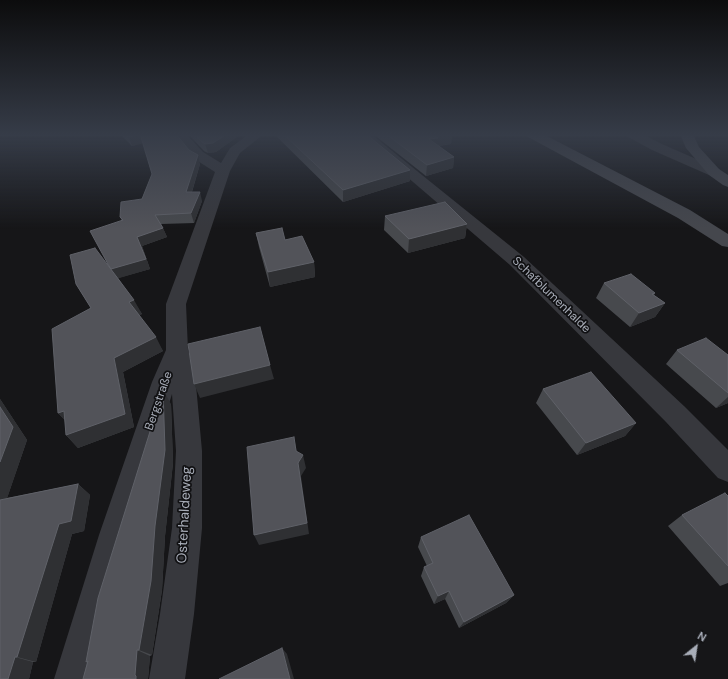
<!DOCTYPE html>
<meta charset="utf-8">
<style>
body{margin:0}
#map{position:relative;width:728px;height:679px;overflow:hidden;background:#161618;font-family:"DM Sans",sans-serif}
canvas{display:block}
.north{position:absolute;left:676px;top:627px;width:40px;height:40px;-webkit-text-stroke:3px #111113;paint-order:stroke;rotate:30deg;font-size:11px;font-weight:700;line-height:16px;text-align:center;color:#a8adb8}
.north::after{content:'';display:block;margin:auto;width:14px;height:18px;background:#a8adb8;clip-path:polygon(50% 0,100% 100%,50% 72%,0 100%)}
</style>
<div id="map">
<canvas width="728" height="679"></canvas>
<div class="north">N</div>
</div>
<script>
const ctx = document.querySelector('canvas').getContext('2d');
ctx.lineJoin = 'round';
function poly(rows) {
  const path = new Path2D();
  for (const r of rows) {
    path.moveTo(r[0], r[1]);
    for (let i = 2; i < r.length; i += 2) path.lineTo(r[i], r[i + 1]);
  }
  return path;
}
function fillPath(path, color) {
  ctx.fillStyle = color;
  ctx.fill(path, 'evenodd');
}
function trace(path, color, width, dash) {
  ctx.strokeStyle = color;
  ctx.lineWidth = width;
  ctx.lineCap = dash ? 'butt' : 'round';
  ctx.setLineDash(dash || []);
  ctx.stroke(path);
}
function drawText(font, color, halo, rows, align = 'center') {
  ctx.font = font + ' "DM Sans",sans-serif';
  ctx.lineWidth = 3.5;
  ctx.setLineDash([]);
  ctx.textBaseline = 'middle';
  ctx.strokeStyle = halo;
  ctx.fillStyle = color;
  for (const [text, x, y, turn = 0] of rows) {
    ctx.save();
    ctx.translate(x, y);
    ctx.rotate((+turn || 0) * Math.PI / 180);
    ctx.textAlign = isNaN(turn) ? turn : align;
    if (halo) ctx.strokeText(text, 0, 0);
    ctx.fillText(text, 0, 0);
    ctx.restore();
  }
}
fillPath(poly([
 [178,134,190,134,189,137,203,152,221,163,230,148,249,134,264,134,240,153,230,171,186,304,188,350,195,374,202,451,202,528,194,614,185,679,149,679,160,614,172,528,176,451,172,394,129,535,90,679,54,679,99,535,152,382,166,350,166,304,215,172,193,158,175,138,178,134],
 [357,134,371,134,524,257,684,406,728,450,728,482,718,478,666,422,510,265,357,134],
 [626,134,642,134,662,144,719,169,721,172,719,175,714,176,709,175,652,150,628,137,626,134]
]), '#37383d');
fillPath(poly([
 [527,134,543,134,690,210,728,234,728,247,722,246,678,218,528,137,527,134],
 [680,134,693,134,699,147,719,169,728,175,728,187,723,185,709,175,686,148,680,134]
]), '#45474d');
fillPath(poly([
 [117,134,177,134,176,135,200,164,192,192,202,201,194,223,161,224,167,237,142,246,150,269,118,278,142,314,139,315,163,351,123,372,134,427,78,448,66,435,65,420,58,413,91,308,76,284,109,266,122,221,120,217,142,199,152,174,143,143,132,146,122,136],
 [190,134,241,134,216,152,208,153,204,151,191,137],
 [274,134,366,134,410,170,410,181,343,202],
 [373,134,452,134,451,144,439,146,454,157,453,168,426,176],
 [385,216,467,224,465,238,408,253,384,230],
 [256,233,285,240,314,262,315,277,270,287,259,247],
 [604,283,655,293,654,295,665,303,655,317,630,327,596,298],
 [677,350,728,355,728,403,716,408,666,364],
 [543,389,636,423,625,436,577,455,536,403],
 [0,399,27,440,7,498,78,484,90,495,84,531,72,534,36,662,33,662,29,679,0,679],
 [171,404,173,463,165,536,162,590,152,655,150,656,148,679,83,679,87,662,86,662],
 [728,496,728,583,720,586,668,526,682,515],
 [421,537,514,595,506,603,459,628,445,599,434,604,421,576,424,567,427,566,418,547]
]), '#47494d');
fillPath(poly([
 [140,134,143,143,132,146,129,137],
 [227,134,241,134,216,152,208,153,205,144],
 [450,134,452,134,451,144,437,146,429,139,436,136],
 [198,155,200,164,189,201,186,192],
 [454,157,453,168,426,176,427,165],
 [410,170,410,181,343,202,343,190],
 [200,192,202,201,194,223,191,213],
 [467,224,465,238,408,253,409,239],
 [163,228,167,237,142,246,150,269,116,279,111,269,137,237],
 [314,262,315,277,270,287,268,272],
 [134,300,142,314,137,317,129,302],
 [665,303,655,317,630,327,639,313],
 [156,337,163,351,123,372,134,427,78,448,66,435,114,358],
 [270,365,274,379,200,398,194,384],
 [163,390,171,404,173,463,165,536,162,590,152,655,139,650,155,526],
 [728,397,728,403,716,408],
 [0,399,27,440,1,516,0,515],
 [64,411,70,426,58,413],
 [636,423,625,436,577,455,586,443],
 [294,437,299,462,303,455,306,468,301,476,309,534,259,545,254,535,296,451],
 [78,484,90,495,84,531,72,534,36,662,17,657,59,524],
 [449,591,445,599,434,604,438,596],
 [514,595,506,603,459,628,464,622],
 [282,648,287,654,294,679,290,679],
 [137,650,150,656,148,679,136,679,135,675],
 [15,657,33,662,29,679,8,679]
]), '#2f3033');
const building = poly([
 [125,134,176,134,189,150,198,155,186,192,200,192,191,213,155,215,163,228,137,237,146,259,111,269,109,266,90,231,123,220,120,217,121,202,142,199,152,174,140,134,129,137,125,134],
 [194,134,227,134,213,143,205,144,202,142,194,134],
 [283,134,366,134,410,170,343,190,283,134],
 [386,134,450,134,436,136,438,138,429,139,454,157,427,165,386,134],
 [445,202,467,224,409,239,385,216,445,202],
 [282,228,285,240,302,236,314,262,268,272,256,233,282,228],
 [95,248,134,300,129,302,156,337,114,358,125,414,66,435,64,411,58,413,52,329,91,308,76,284,70,255,95,248],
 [631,274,655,293,652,294,665,303,639,313,604,283,631,274],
 [260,327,270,365,194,384,188,344,260,327],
 [706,338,728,355,728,393,677,350,706,338],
 [591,372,636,423,586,443,543,389,591,372],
 [163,390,165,450,155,526,151,581,139,650,137,650,135,675,136,676,136,679,83,679,88,661,86,662,98,598,163,390],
 [0,407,13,427,0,462,0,407],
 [294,437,296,451,303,455,298,463,307,523,254,535,247,447,294,437],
 [78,484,71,521,59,524,17,657,15,657,8,679,0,679,0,500,78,484],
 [725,493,728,496,728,566,682,515,725,493],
 [469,515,514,595,464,622,449,591,438,596,424,567,433,563,421,537,469,515],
 [282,648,290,679,219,679,282,648]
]);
fillPath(building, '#525359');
trace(building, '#5f6168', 1);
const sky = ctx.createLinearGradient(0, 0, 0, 229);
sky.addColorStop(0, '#0c0c0d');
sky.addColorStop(0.59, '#363c48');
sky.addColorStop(1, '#363c4800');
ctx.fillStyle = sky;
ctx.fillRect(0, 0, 728, 229);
drawText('12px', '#a8adb8', '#111113', [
 ["Schafblumenhalde",551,295,44],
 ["Bergstraße",159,401,-71]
]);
drawText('14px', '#a8adb8', '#111113', [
 ["Osterhaldeweg",185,515,-87]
]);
</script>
